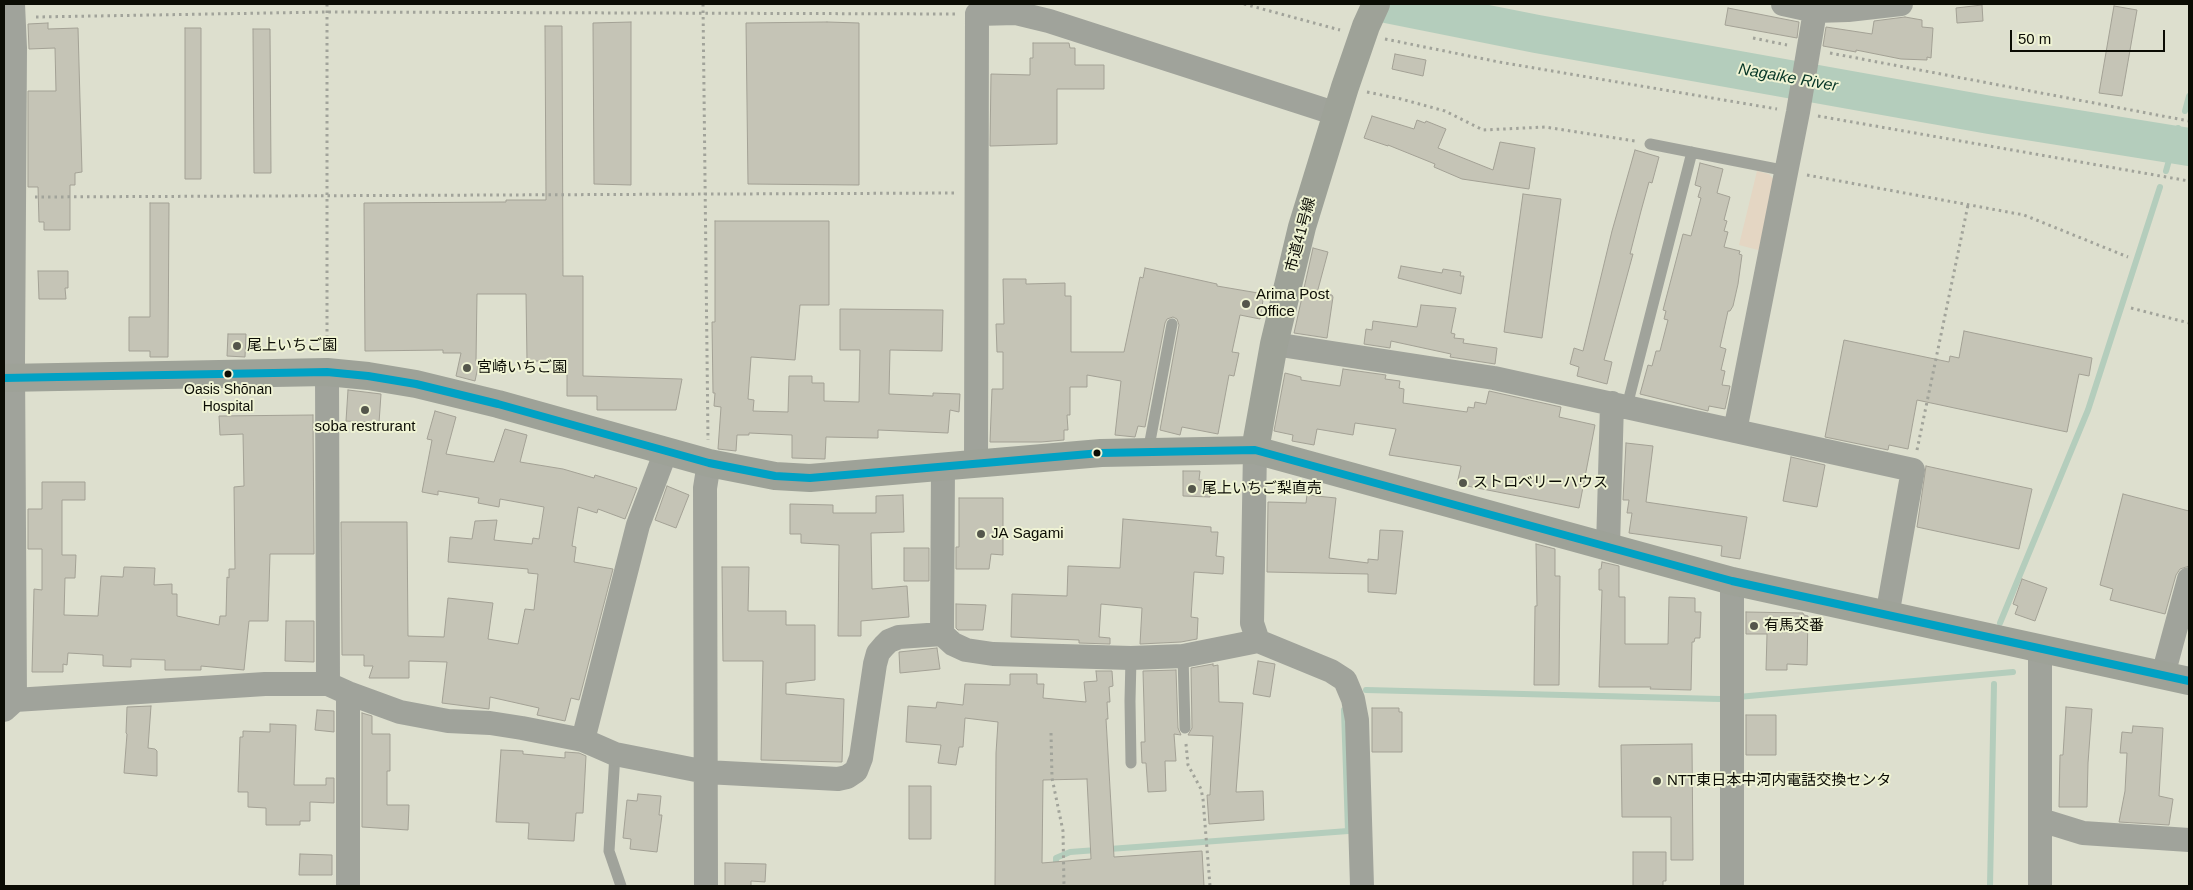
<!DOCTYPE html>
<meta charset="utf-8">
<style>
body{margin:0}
#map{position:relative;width:2193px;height:890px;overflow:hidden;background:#dddfce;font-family:Arial,sans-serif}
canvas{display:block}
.frame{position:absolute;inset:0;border:5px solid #0b0c04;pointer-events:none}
.scale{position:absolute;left:2010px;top:30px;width:155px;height:22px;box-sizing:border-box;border:2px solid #0b0c04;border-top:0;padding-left:6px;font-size:15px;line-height:18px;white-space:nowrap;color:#0b0c04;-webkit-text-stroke:4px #eff3d4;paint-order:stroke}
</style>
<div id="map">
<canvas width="2193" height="890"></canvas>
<div class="frame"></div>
<div class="scale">50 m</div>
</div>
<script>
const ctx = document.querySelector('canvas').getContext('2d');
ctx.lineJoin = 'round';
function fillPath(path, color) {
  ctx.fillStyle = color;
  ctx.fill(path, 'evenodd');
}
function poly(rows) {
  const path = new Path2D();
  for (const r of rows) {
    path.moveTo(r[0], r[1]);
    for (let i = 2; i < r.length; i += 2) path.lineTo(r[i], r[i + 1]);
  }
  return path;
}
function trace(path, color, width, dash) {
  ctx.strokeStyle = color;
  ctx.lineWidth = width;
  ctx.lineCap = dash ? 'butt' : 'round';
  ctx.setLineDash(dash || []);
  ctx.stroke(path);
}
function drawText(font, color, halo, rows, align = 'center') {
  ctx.font = font + ' Arial,"Noto Sans JP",sans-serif';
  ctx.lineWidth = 4;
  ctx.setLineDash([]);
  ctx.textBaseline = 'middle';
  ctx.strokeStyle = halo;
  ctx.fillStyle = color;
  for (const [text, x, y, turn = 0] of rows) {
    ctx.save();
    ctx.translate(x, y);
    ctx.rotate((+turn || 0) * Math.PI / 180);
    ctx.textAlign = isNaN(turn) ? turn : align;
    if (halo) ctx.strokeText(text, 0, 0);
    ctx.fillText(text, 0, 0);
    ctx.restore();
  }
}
fillPath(poly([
 [1757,171,1769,174,1775,181,1762,251,1739,245]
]), '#e4d6c3');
trace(poly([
 [2185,111,2189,96],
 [2166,171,2178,128],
 [2000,623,2088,410,2160,187],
 [1366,690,1720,699],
 [1738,697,2013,672],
 [1056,886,1056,858,1070,852,1348,831,1344,710],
 [1990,886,1994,684]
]), '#b4cdbc', 6);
trace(poly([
 [1387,4,1537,34,1990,115,2189,147]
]), '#b4cdbc', 38);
const building = poly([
 [1982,5,1983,21,1957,23,1956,8,1982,5],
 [2114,6,2137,10,2122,96,2099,93,2114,6],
 [1728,8,1799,22,1797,38,1725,25,1728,8],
 [1905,17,1922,20,1922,27,1933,28,1931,58,1927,57,1927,60,1901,59,1856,50,1856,52,1823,46,1826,27,1872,34,1874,21,1905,17],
 [631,22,631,185,594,184,593,23,631,22],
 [827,22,859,23,859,185,748,184,746,23,827,22],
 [48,23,48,29,78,28,82,172,75,173,75,185,70,185,70,230,44,230,44,222,39,222,38,187,28,187,28,91,56,91,55,48,29,49,28,24,48,23],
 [545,26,562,26,563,276,583,276,583,376,682,379,676,410,597,410,597,396,567,396,567,361,527,361,526,294,477,294,476,361,479,362,475,381,456,376,461,353,443,353,443,350,365,351,364,203,506,202,506,200,546,200,545,26],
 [185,28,201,28,201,179,185,179,185,28],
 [253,29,270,29,271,173,254,173,253,29],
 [1033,43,1069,43,1070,48,1075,48,1075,65,1104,65,1104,89,1057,89,1057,144,990,146,991,74,1030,75,1030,58,1033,58,1033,43],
 [1395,54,1426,60,1423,76,1392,69,1395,54],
 [1372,116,1414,129,1417,120,1425,123,1426,121,1446,129,1438,148,1493,170,1500,142,1535,148,1529,189,1462,179,1434,167,1435,164,1388,145,1388,146,1364,138,1372,116],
 [1635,150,1659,157,1652,183,1649,182,1641,211,1630,254,1633,254,1604,360,1612,362,1607,384,1577,376,1579,367,1570,364,1574,348,1583,351,1612,231,1635,150],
 [1700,163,1723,169,1717,193,1730,197,1724,220,1727,221,1724,231,1728,232,1724,247,1740,251,1739,254,1742,255,1738,284,1733,306,1730,311,1728,311,1720,347,1726,349,1721,370,1725,371,1722,385,1730,386,1725,409,1709,406,1708,411,1640,394,1648,365,1652,366,1656,351,1660,351,1668,320,1664,319,1666,311,1663,310,1683,234,1691,236,1701,198,1698,197,1701,187,1695,185,1700,163],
 [1523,194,1561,199,1542,338,1504,332,1523,194],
 [150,203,169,203,168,357,150,357,150,351,129,351,129,317,150,317,150,203],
 [715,221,829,221,829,305,800,305,795,360,751,357,748,399,754,400,753,411,788,412,789,376,812,376,812,383,824,383,824,401,859,402,860,350,840,350,840,309,943,310,942,351,890,350,889,394,933,396,933,393,960,394,959,412,950,410,948,433,878,430,878,438,826,437,825,459,792,458,792,435,749,433,749,435,737,435,736,451,718,449,721,407,714,406,715,393,713,393,712,322,715,322,715,221],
 [1313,248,1328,252,1317,293,1332,295,1333,297,1327,338,1294,333,1313,248],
 [1401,266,1442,273,1443,269,1461,272,1460,276,1464,276,1461,294,1398,278,1401,266],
 [1145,268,1217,284,1217,286,1264,294,1260,319,1240,315,1232,352,1239,353,1234,376,1229,375,1218,434,1182,427,1180,435,1160,430,1179,325,1177,319,1173,317,1167,319,1165,323,1145,427,1138,426,1135,437,1115,435,1121,381,1087,375,1087,387,1070,387,1070,415,1067,415,1068,430,1064,430,1064,440,1041,442,990,442,992,389,1003,389,1003,352,997,352,996,324,1004,324,1003,279,1026,279,1026,284,1065,283,1065,296,1071,296,1071,352,1124,352,1140,277,1143,278,1145,268],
 [38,271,68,271,68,288,65,288,66,299,39,299,38,271],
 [1421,305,1456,308,1451,333,1455,334,1454,338,1464,339,1463,343,1497,348,1495,364,1450,357,1451,354,1391,341,1390,348,1364,344,1366,329,1372,330,1373,321,1417,327,1421,305],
 [1964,331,2092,358,2089,376,2079,374,2067,432,1917,400,1908,449,1889,445,1888,450,1825,437,1844,340,1949,362,1950,356,1959,358,1964,331],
 [228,334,246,334,245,357,227,356,228,334],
 [1343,369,1386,375,1385,379,1400,381,1399,388,1404,389,1403,403,1467,412,1468,407,1474,408,1475,402,1486,404,1489,391,1561,407,1559,417,1595,425,1579,508,1457,484,1461,466,1389,455,1396,429,1355,423,1353,435,1317,429,1314,445,1292,441,1293,435,1274,431,1285,373,1301,377,1301,380,1340,386,1343,369],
 [348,390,381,394,379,423,346,421,348,390],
 [435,411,456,417,446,454,494,462,505,429,527,435,520,462,563,469,594,478,595,475,637,488,625,519,598,509,597,513,578,507,572,546,576,547,574,562,613,569,579,700,571,698,565,721,537,715,539,708,490,697,489,709,442,703,447,662,409,661,409,678,369,678,373,666,364,666,364,655,342,655,341,522,407,522,408,636,444,637,448,598,493,603,488,639,518,644,525,609,534,610,538,574,528,573,528,569,448,562,450,537,472,539,475,521,497,520,494,540,532,544,533,538,539,539,544,507,500,499,499,507,478,503,479,498,438,491,438,495,422,492,432,440,427,439,435,411],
 [313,415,314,554,270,554,268,621,249,621,244,670,201,666,201,670,165,670,165,660,131,659,131,667,103,666,103,655,68,653,67,665,63,664,63,672,32,672,34,589,42,590,42,549,28,549,28,509,42,509,42,482,85,482,85,500,62,500,62,555,76,555,75,578,65,578,64,615,98,616,101,576,123,577,124,567,155,568,154,585,172,584,172,594,177,594,177,616,219,625,220,616,226,616,227,577,229,578,229,569,235,569,234,487,244,486,243,434,220,435,219,416,313,415],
 [1626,443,1653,446,1646,502,1747,517,1740,559,1721,556,1722,546,1629,533,1632,513,1627,513,1629,500,1623,500,1626,443],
 [1791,457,1825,465,1817,507,1783,501,1791,457],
 [1926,466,2032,489,2019,549,1917,527,1926,466],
 [1183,471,1200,471,1199,480,1210,480,1210,497,1183,496,1183,471],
 [667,486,689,495,676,528,655,520,667,486],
 [2123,494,2189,511,2189,566,2180,569,2176,575,2165,614,2110,600,2113,589,2100,585,2123,494],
 [903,495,904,532,871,533,872,589,907,586,909,617,861,621,861,636,838,636,839,545,801,543,801,534,790,534,790,504,833,505,833,513,876,513,876,496,903,495],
 [1307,495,1336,498,1329,558,1368,563,1368,559,1378,560,1380,530,1403,531,1396,594,1368,592,1368,574,1267,572,1268,502,1306,503,1307,495],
 [959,498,1003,498,1003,555,991,554,989,569,956,569,956,547,959,547,959,498],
 [1123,519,1211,527,1211,532,1218,532,1216,556,1224,557,1223,574,1194,572,1191,617,1198,618,1197,639,1181,642,1140,644,1142,608,1101,604,1099,637,1110,638,1110,644,1079,643,1079,640,1011,637,1012,594,1067,596,1068,566,1120,568,1123,519],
 [1536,544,1555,549,1555,576,1560,576,1559,685,1534,685,1535,606,1537,606,1536,544],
 [904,548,929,548,929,581,904,581,904,548],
 [1602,562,1619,566,1619,597,1625,597,1625,644,1668,644,1669,597,1695,598,1695,612,1701,612,1700,638,1695,638,1694,642,1692,642,1691,690,1650,689,1651,687,1599,687,1602,590,1599,590,1599,569,1601,569,1602,562],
 [722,567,749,567,748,611,786,611,786,625,815,625,815,680,786,683,786,694,844,699,842,762,761,760,763,661,723,661,722,567],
 [2022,579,2047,588,2035,621,2015,614,2018,606,2013,604,2022,579],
 [956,604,986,605,983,630,958,630,956,628,956,604],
 [1746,612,1803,613,1804,615,1808,616,1807,665,1787,664,1787,670,1766,670,1767,634,1746,634,1746,612],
 [286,621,314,621,314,662,285,661,286,621],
 [937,648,940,669,900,673,899,652,937,648],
 [1258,661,1275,664,1270,697,1253,694,1258,661],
 [1213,664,1213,666,1218,665,1219,702,1243,703,1236,792,1263,791,1264,820,1209,824,1207,795,1210,795,1213,736,1188,735,1192,728,1191,668,1213,664],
 [1176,670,1178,728,1181,735,1174,734,1176,761,1165,761,1166,791,1148,792,1146,763,1142,763,1141,742,1145,742,1143,671,1176,670],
 [1096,671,1112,671,1113,686,1109,687,1110,702,1107,702,1108,719,1106,719,1114,857,1202,851,1204,886,995,886,996,753,998,722,965,718,963,747,959,747,956,765,938,763,941,745,906,742,908,706,936,708,937,702,963,705,965,684,1010,685,1010,674,1037,674,1037,684,1044,684,1043,698,1086,702,1084,682,1097,681,1096,671],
 [1087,779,1091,859,1042,863,1043,780,1087,779],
 [151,706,148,748,155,749,157,751,157,776,124,773,127,734,126,733,127,707,151,706],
 [2066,707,2092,709,2088,763,2087,807,2059,807,2060,755,2063,755,2066,707],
 [1372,708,1399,708,1399,712,1402,712,1402,752,1372,752,1372,708],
 [317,710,334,711,334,732,315,730,317,710],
 [362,713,372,716,372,734,390,734,390,771,387,771,387,805,409,805,408,830,362,827,362,713],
 [1746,715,1776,715,1776,755,1746,755,1746,715],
 [270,724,296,725,294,785,326,785,326,778,334,778,334,803,310,802,310,821,300,821,300,825,266,825,266,808,248,807,248,792,238,792,240,737,243,737,243,731,270,732,270,724],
 [2133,726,2163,728,2159,796,2173,799,2169,825,2119,822,2125,791,2127,753,2120,753,2122,732,2132,733,2133,726],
 [1692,744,1693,860,1671,860,1671,817,1622,817,1621,745,1692,744],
 [501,750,523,751,523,754,565,758,565,752,579,753,586,756,583,813,576,813,574,841,528,839,529,823,496,822,501,750],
 [909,786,931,786,931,839,909,839,909,786],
 [638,794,661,796,659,815,662,815,657,852,630,849,631,839,623,838,627,800,637,801,638,794],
 [1633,852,1666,852,1666,881,1663,881,1663,886,1633,886,1633,852],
 [300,854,332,855,332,875,299,875,300,854],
 [725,863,766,864,765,882,751,881,751,886,725,886,725,863]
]);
fillPath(building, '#c5c4b6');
trace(building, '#a3a195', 1);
trace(poly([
 [327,4,327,349],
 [703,4,708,440],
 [1244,4,1340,30],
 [36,17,327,12,955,14],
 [1753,38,1787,45],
 [1385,39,1499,62,1777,109],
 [1830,53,2189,121],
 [1367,92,1401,99,1445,111,1483,130,1545,127,1635,141],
 [1818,116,2189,181],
 [1807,175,2024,215,2128,257],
 [35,197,956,193],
 [2131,308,2189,323],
 [1917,450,1968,205],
 [1051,733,1052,778,1063,831,1064,886],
 [1186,744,1188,765,1201,789,1203,799,1210,886]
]), '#a1a39a', 3, [2.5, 4]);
trace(poly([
 [1650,144,1787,171],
 [1627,406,1692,152],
 [1148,452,1172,324],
 [1183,656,1185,728],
 [1131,658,1130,701,1131,763],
 [615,754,609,851,621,886]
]), '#a0a39b', 11);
trace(poly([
 [1783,4,1815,11,1848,10,1901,4],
 [1274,344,1494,378,1913,470,1887,616],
 [327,372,328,684],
 [1735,431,1798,112,1815,11],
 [1255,450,1252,623,1258,641],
 [976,463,977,14,1016,13,1049,21,1337,114],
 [1608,547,1612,403],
 [942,634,943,466],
 [2040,648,2040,886],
 [2163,675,2189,579],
 [348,693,348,886],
 [15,700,265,684,328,684,348,693,400,712,448,721,490,723,522,728,583,740,615,754,706,772,838,779,847,777,856,771,861,758,875,664,878,653,884,646,889,641,899,637,942,634,953,644,966,650,993,654,1131,658,1183,656,1258,641,1331,671,1345,680,1353,699,1357,720,1362,886],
 [4,710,15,700,13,363,15,48,13,4],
 [583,740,638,525,666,451],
 [2041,820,2083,833,2189,840],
 [706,886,705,488,709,463],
 [1732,886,1732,581]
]), '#a0a39b', 24);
trace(poly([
 [4,378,327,372,368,376,416,384,498,404,709,463,775,476,810,478,1101,453,1255,450,1732,581,2189,681],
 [1255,450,1274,344,1302,227,1345,87,1366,26,1376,4]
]), '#9ea298', 28);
trace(poly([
 [4,378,327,372,368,376,416,384,498,404,709,463,775,476,810,478,1101,453,1255,450,1732,581,2189,681]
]), '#01a1c4', 8);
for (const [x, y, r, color] of [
 [1246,304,5,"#54564b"],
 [237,346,5,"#54564b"],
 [467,368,5,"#54564b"],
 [228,374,4.5,"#0b0c04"],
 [365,410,5,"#54564b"],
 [1097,453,4.5,"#0b0c04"],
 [1463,483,5,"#54564b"],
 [1192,489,5,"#54564b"],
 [981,534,5,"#54564b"],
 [1754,626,5,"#54564b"],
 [1657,781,5,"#54564b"]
]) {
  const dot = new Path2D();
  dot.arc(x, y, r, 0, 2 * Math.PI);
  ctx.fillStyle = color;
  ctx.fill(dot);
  trace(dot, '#eff3d4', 2);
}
drawText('14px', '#0b0c04', '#eff3d4', [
 ["Oasis Shōnan",228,390],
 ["Hospital",228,407]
]);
drawText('15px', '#0b0c04', '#eff3d4', [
 ["市道41号線",1301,235,-75]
]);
drawText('15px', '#0b0c04', '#eff3d4', [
 ["Arima Post",1256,295],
 ["Office",1256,312],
 ["尾上いちご園",247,346],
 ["宮崎いちご園",477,368],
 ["soba restrurant",365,427,"center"],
 ["ストロベリーハウス",1473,483],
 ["尾上いちご梨直売",1202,489],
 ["JA Sagami",991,534],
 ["有馬交番",1764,626],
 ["NTT東日本中河内電話交換センタ",1667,781]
], 'left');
drawText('italic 16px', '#063626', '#eff3d4', [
 ["Nagaike River",1788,78,10]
]);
</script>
